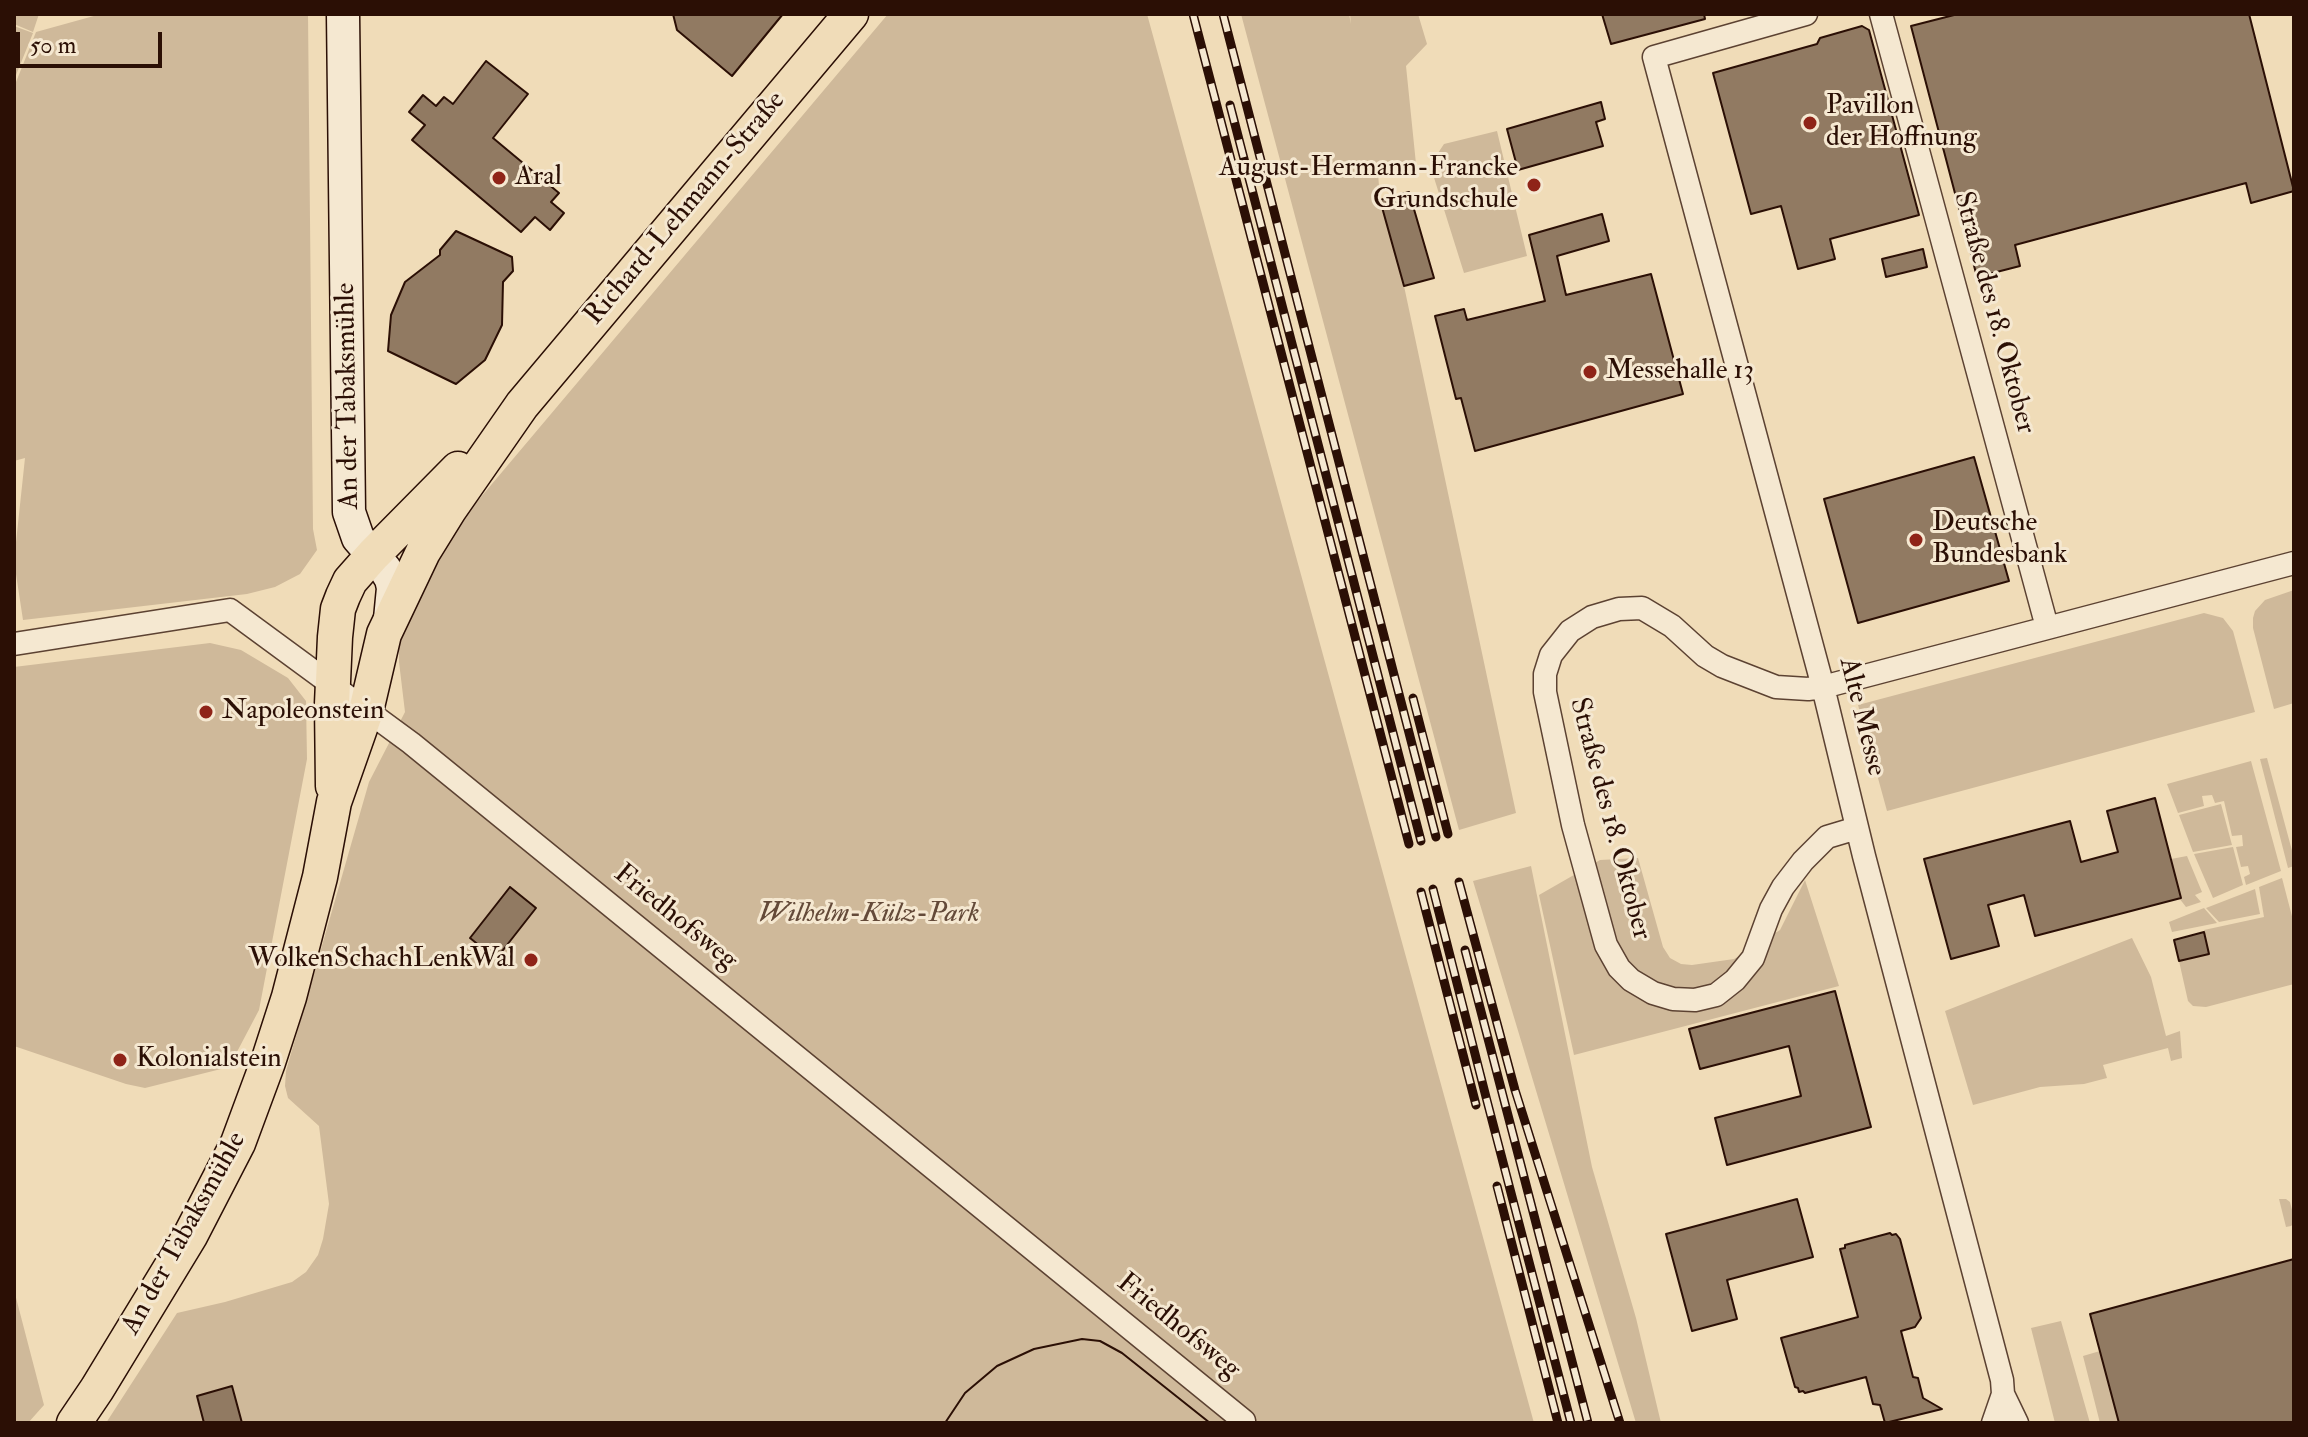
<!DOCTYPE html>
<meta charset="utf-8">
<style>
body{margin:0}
#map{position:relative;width:2308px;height:1437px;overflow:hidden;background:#f0dcb8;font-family:"IM FELL Double Pica",serif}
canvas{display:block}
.frame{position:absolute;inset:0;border:16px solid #2b0f05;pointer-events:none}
.scale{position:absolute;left:16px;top:32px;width:146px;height:36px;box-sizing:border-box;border:4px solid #2b0f05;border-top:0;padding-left:10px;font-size:24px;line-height:28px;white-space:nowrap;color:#2b0f05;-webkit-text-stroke:6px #f5e8d1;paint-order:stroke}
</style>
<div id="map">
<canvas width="2308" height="1437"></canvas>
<div class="frame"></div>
<div class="scale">50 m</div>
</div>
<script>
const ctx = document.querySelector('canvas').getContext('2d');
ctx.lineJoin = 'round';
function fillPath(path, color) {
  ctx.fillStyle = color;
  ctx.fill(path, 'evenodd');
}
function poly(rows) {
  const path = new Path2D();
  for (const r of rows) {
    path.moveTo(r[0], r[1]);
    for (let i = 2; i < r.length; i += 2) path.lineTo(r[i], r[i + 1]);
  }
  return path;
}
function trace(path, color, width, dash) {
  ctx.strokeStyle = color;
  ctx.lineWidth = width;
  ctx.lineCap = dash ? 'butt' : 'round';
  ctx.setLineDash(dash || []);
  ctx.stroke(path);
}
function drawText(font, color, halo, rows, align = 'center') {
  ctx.font = font + ' "IM FELL Double Pica",serif';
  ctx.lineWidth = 6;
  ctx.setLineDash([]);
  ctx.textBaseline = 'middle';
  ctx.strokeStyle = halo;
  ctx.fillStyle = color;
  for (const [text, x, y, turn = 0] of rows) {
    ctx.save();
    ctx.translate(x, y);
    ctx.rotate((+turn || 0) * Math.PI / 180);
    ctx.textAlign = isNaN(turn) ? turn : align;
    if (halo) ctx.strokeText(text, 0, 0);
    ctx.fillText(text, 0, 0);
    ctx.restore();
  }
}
fillPath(poly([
 [14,14,39,14,33,32,14,24],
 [101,14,308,14,313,529,317,550,300,574,275,587,247,594,23,620,14,561,25,458,14,461,14,87,36,32],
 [888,14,1147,14,1534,1423,106,1423,177,1313,225,1302,292,1282,306,1272,318,1255,323,1239,329,1204,319,1126,288,1098,285,1086,286,1071,369,782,405,712,399,662,399,638,454,529],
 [1241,14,1349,14,1351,24,1350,14,1418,14,1427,44,1406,66,1416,164,1378,173,1380,200,1404,286,1516,813,1459,830],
 [14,26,33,33,14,80],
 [1497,131,1527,256,1464,273,1430,165,1444,144],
 [2294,590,2294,703,2274,709,2253,628,2253,618,2255,611,2265,600],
 [2204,613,2223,618,2233,631,2255,712,1887,811,1858,705],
 [210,643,241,650,288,678,306,701,307,759,259,1010,229,1067,145,1088,126,1084,14,1046,14,667],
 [2267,758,2294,858,2294,866,2288,868,2260,759],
 [2251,761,2281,871,2246,885,2244,877,2250,874,2248,866,2241,867,2236,847,2243,846,2242,835,2232,836,2224,801,2215,803,2212,795,2202,796,2204,806,2178,813,2167,784],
 [2221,804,2232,845,2193,852,2179,815],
 [2233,847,2243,885,2213,898,2194,854],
 [2187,856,2202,892,2195,895,2201,902,2186,907,2179,898,2181,897,2171,859],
 [1638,858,1663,947,1670,958,1681,964,1692,965,1734,959,1780,930,1805,880,1839,986,1574,1055,1539,895,1600,860],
 [1531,866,1592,1167,1636,1318,1661,1423,1636,1423,1473,881],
 [2282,878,2294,924,2294,984,2206,1007,2193,1006,2188,1001,2179,961,2209,954,2204,930,2264,917,2259,887],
 [2255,889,2260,914,2219,922,2206,908],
 [2204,908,2217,923,2172,932,2169,922],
 [2132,938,2151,977,2166,1036,2180,1031,2182,1058,2171,1061,2168,1048,2103,1065,2107,1078,2084,1084,2040,1087,1973,1105,1945,1011],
 [2279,1199,2286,1199,2290,1202,2294,1218,2294,1223,2291,1226,2286,1227],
 [14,1290,44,1405,28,1423,14,1423],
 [2061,1321,2090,1423,2055,1423,2031,1328],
 [2100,1351,2119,1423,2100,1423,2083,1356]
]), '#cfb99a');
const building = poly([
 [673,14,783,14,732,76,677,30,673,14],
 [1602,14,1704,14,1705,19,1611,44,1602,14],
 [1958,14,2249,14,2294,191,2251,203,2246,183,2015,245,2020,266,1977,277,1911,26,1958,14],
 [1862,26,1869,30,1919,215,1830,239,1835,259,1798,269,1781,206,1751,214,1713,73,1817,44,1820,38,1862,26],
 [486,61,528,94,493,138,559,193,551,202,564,213,550,230,535,217,521,232,412,140,425,125,409,112,423,95,436,106,444,97,453,104,486,61],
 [1601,102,1605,119,1596,122,1603,146,1518,170,1507,129,1601,102],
 [1409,192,1434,278,1404,286,1380,200,1409,192],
 [1602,214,1609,241,1557,256,1566,295,1651,274,1683,394,1475,451,1461,398,1456,399,1435,316,1464,309,1467,320,1545,301,1529,235,1602,214],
 [456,231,512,257,513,271,503,282,502,325,485,360,456,384,388,351,391,315,405,282,440,255,440,250,456,231],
 [1923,249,1927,267,1886,277,1882,259,1923,249],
 [1974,457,2009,581,1858,623,1824,499,1974,457],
 [2155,798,2181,898,2035,936,2024,895,1988,905,1999,946,1951,959,1924,859,2070,821,2081,862,2118,852,2107,811,2155,798],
 [510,887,536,908,496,959,470,938,510,887],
 [2204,932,2209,954,2179,961,2174,940,2204,932],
 [1835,991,1871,1127,1727,1165,1715,1118,1801,1096,1789,1046,1700,1069,1689,1029,1835,991],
 [1797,1199,1813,1257,1727,1280,1737,1319,1692,1331,1666,1234,1797,1199],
 [1890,1233,1892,1235,1896,1234,1900,1239,1921,1318,1915,1327,1901,1331,1913,1377,1918,1378,1923,1398,1942,1409,1885,1423,1880,1405,1873,1404,1866,1377,1805,1393,1803,1391,1799,1392,1798,1388,1795,1387,1781,1338,1858,1317,1840,1249,1845,1248,1845,1245,1890,1233],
 [2294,1259,2294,1423,2119,1423,2090,1314,2294,1259],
 [232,1386,242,1423,204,1423,197,1396,232,1386]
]);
fillPath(building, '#917a62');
trace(building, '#2b0f05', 2);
const minor = poly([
 [1806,14,1654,57,1823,687,1864,856,2002,1380,2003,1394,1993,1423],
 [1881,14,2047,627],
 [14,644,230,610,411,743,1244,1421],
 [1857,828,1827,837,1803,861,1783,887,1771,909,1753,958,1735,980,1716,995,1695,1000,1673,999,1653,993,1631,980,1619,968,1606,945,1573,825,1545,692,1545,674,1551,655,1570,631,1592,617,1619,609,1642,608,1672,626,1705,656,1722,666,1776,687,1808,689,1823,687,2294,563],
 [2003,1394,2017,1423]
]);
const secondary = poly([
 [343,14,349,512,358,538,385,569,391,579,393,588,390,619]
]);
const primary = poly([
 [333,786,332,704,335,637,338,609,343,596,350,581,373,555,458,469],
 [74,1423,97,1389,190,1236,238,1143,268,1062,289,997,320,877,334,802,366,711,384,634,423,552,449,510,522,405,851,14]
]);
trace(minor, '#5c4232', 25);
trace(secondary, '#2b0f05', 35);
trace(primary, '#2b0f05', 37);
trace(minor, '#f5e8d1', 22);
trace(secondary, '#f5e8d1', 32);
trace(primary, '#f0dcb8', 34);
trace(poly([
 [945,1423,965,1393,997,1366,1034,1349,1082,1339,1100,1341,1122,1353,1210,1423]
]), '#2b0f05', 2);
const rail = poly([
 [1193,14,1409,844],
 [1223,14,1436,837],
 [1230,105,1421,841],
 [1413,698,1448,834],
 [1459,882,1515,1090,1620,1423],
 [1433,889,1486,1097,1571,1423],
 [1421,892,1476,1105],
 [1465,950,1588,1423],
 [1497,1186,1558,1423]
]);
trace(rail, '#2b0f05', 9);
trace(rail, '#f5e8d1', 6, [18]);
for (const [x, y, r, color] of [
 [1810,123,8,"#8f2418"],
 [499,178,8,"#8f2418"],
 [1534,185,8,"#8f2418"],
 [1590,372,8,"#8f2418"],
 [1916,540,8,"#8f2418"],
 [206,712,8,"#8f2418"],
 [531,960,8,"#8f2418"],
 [120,1060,8,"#8f2418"]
]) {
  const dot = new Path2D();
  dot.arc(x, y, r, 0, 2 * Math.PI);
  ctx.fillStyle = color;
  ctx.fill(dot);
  trace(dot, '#f5e8d1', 3);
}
drawText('28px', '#2b0f05', '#f5e8d1', [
 ["Pavillon",1826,107],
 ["der Hoffnung",1826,139],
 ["August-Hermann-Francke",1518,169,"right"],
 ["Grundschule",1518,201,"right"],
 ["Aral",515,178],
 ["Messehalle 13",1606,372],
 ["Deutsche",1932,524],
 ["Bundesbank",1932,556],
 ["Napoleonstein",222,712],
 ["WolkenSchachLenkWal",515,960,"right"],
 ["Kolonialstein",136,1060]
], 'left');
drawText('28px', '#2b0f05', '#f5e8d1', [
 ["Richard-Lehmann-Straße",686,209,-50],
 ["Straße des 18. Oktober",1993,313,75],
 ["An der Tabaksmühle",349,396,-91],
 ["Alte Messe",1861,717,76],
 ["Straße des 18. Oktober",1609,819,75],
 ["Friedhofsweg",675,918,39],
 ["An der Tabaksmühle",185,1234,-61],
 ["Friedhofsweg",1178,1327,39]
]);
drawText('italic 28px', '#644a39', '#f5e8d1', [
 ["Wilhelm-Külz-Park",869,915]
]);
</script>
